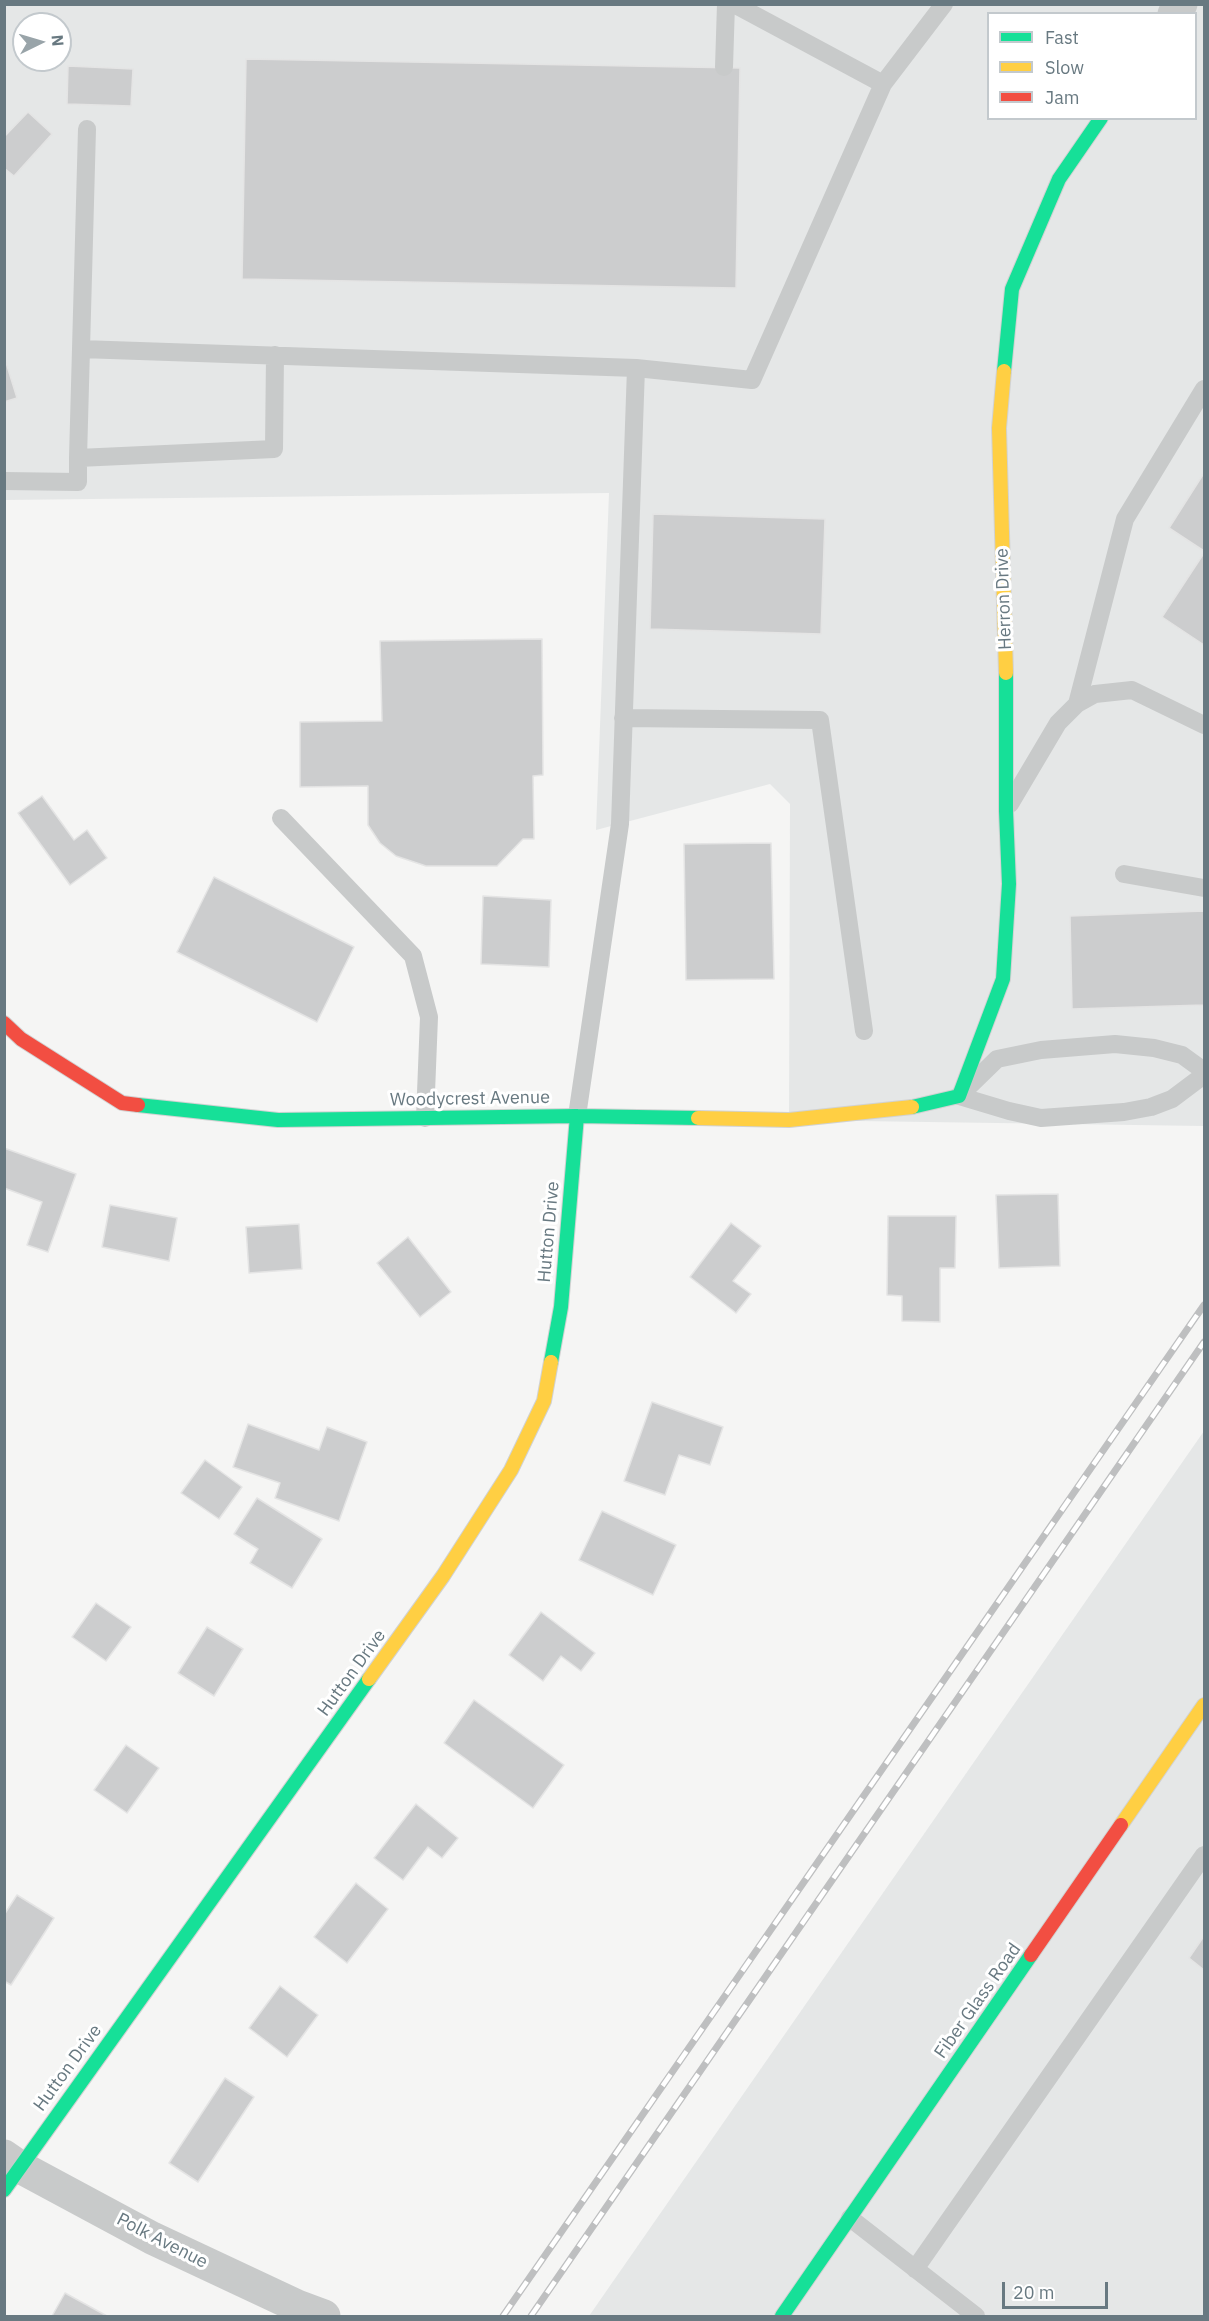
<!DOCTYPE html>
<style>
body{margin:0}
#map{position:relative;width:1209px;height:2321px;overflow:hidden;background:#f5f5f4;font-family:"IBM Plex Sans",sans-serif}
canvas{display:block}
.frame{position:absolute;inset:0;border:6px solid #687981;pointer-events:none}
.legend{position:absolute;left:987px;top:12px;width:210px;height:108px;box-sizing:border-box;background:#fff;border:2px solid #c3c9cd;margin:0;padding:8px 10px;list-style:none;font-size:18px;color:#687981}
.legend li{display:flex;align-items:center;gap:12px;height:30px}
.legend b{width:30px;border:2px solid #c3c9cd}
.north{position:absolute;left:12px;top:12px;width:60px;height:60px;box-sizing:border-box;background:#fff;border:2px solid #c3c9cd;border-radius:50%;rotate:85deg;font-size:16px;font-weight:700;line-height:24px;text-align:center;color:#687981}
.north::after{content:'';display:block;margin:auto;width:21px;height:27px;background:#99a4a9;clip-path:polygon(50% 0,100% 100%,50% 72%,0 100%)}
.scale{position:absolute;left:1002px;top:2282px;width:106px;height:27px;box-sizing:border-box;border:3px solid #687981;border-top:0;padding-left:8px;font-size:18px;line-height:21px;white-space:nowrap;color:#687981;-webkit-text-stroke:4px #fff;paint-order:stroke}
</style>
<div id="map">
<canvas width="1209" height="2321"></canvas>
<div class="frame"></div>
<ul class="legend">
<li><b style="height:8px;background:#16e098"></b>Fast</li>
<li><b style="height:8px;background:#ffcf43"></b>Slow</li>
<li><b style="height:8px;background:#f24e42"></b>Jam</li>
</ul>
<div class="north">N</div>
<div class="scale">20 m</div>
</div>
<script>
const ctx = document.querySelector('canvas').getContext('2d');
ctx.lineJoin = 'round';
function fillPath(path, color) {
  ctx.fillStyle = color;
  ctx.fill(path, 'evenodd');
}
function poly(rows) {
  const path = new Path2D();
  for (const r of rows) {
    path.moveTo(r[0], r[1]);
    for (let i = 2; i < r.length; i += 2) path.lineTo(r[i], r[i + 1]);
  }
  return path;
}
function trace(path, color, width, dash) {
  ctx.strokeStyle = color;
  ctx.lineWidth = width;
  ctx.lineCap = dash ? 'butt' : 'round';
  ctx.setLineDash(dash || []);
  ctx.stroke(path);
}
function drawText(font, color, halo, rows, align = 'center') {
  ctx.font = font + ' "IBM Plex Sans",sans-serif';
  ctx.lineWidth = 6;
  ctx.setLineDash([]);
  ctx.textBaseline = 'middle';
  ctx.strokeStyle = halo;
  ctx.fillStyle = color;
  for (const [text, x, y, turn = 0] of rows) {
    ctx.save();
    ctx.translate(x, y);
    ctx.rotate((+turn || 0) * Math.PI / 180);
    ctx.textAlign = isNaN(turn) ? turn : align;
    if (halo) ctx.strokeText(text, 0, 0);
    ctx.fillText(text, 0, 0);
    ctx.restore();
  }
}
fillPath(poly([
 [4,5,1204,5,1204,1126,789,1120,790,804,770,784,596,830,609,493,5,500],
 [988,14,1196,14,1196,118,988,118],
 [24,24,60,24,60,60,24,60],
 [1204,1431,1204,2316,589,2316]
]), '#e5e7e7');
const building = poly([
 [246,59,740,68,736,288,242,279,246,59],
 [68,66,133,69,131,106,67,104,68,66],
 [28,112,52,134,14,176,4,168,4,137,28,112],
 [4,356,17,398,4,402,4,356],
 [1204,473,1204,551,1169,528,1204,473],
 [653,514,825,519,821,634,650,629,653,514],
 [1204,553,1204,645,1162,617,1204,553],
 [542,639,543,775,533,776,534,839,523,839,497,866,426,866,396,856,380,843,368,825,368,786,300,787,300,722,382,721,380,641,542,639],
 [42,796,74,840,87,830,107,858,70,885,18,813,42,796],
 [771,843,774,979,686,980,684,844,771,843],
 [214,877,354,947,317,1022,177,952,214,877],
 [483,896,551,900,549,967,481,964,483,896],
 [1204,911,1204,1005,1072,1009,1070,916,1204,911],
 [4,1148,76,1174,48,1252,27,1245,42,1202,4,1188,4,1148],
 [1058,1194,1060,1266,999,1268,996,1195,1058,1194],
 [110,1205,177,1218,169,1261,102,1247,110,1205],
 [888,1216,956,1216,955,1268,940,1268,940,1322,902,1321,902,1296,887,1295,888,1216],
 [731,1223,761,1246,733,1281,751,1294,736,1313,690,1277,731,1223],
 [299,1224,302,1269,249,1273,246,1227,299,1224],
 [408,1237,451,1292,420,1317,377,1263,408,1237],
 [652,1402,723,1427,710,1465,679,1455,665,1495,624,1481,652,1402],
 [248,1424,319,1450,327,1427,367,1442,339,1521,275,1498,280,1483,233,1467,248,1424],
 [205,1460,242,1487,219,1519,181,1493,205,1460],
 [257,1498,322,1539,292,1588,250,1563,258,1549,234,1534,257,1498],
 [602,1511,676,1545,653,1595,579,1560,602,1511],
 [96,1603,131,1627,106,1661,72,1637,96,1603],
 [541,1612,595,1653,581,1671,561,1656,543,1681,509,1655,541,1612],
 [207,1627,243,1649,214,1696,178,1673,207,1627],
 [474,1700,564,1765,533,1808,444,1743,474,1700],
 [126,1745,159,1768,127,1813,94,1790,126,1745],
 [416,1804,458,1838,442,1858,428,1847,403,1880,374,1858,416,1804],
 [356,1883,388,1909,347,1963,314,1937,356,1883],
 [17,1895,54,1918,11,1985,4,1981,4,1915,17,1895],
 [1204,1936,1204,1970,1189,1958,1204,1936],
 [280,1986,318,2015,287,2057,249,2028,280,1986],
 [225,2078,254,2097,198,2182,169,2163,225,2078],
 [65,2293,107,2316,52,2316,65,2293]
]);
fillPath(building, '#cccdce');
trace(building, '#e4e4e4', 1.5);
const fast = poly([
 [1004,371,1012,289,1059,179,1101,118],
 [138,1105,278,1120,577,1116,698,1118],
 [912,1107,959,1096,1003,979,1009,884,1006,811,1006,673],
 [551,1362,561,1307,577,1116],
 [4,2190,369,1679],
 [782,2316,1031,1955]
]);
const slow = poly([
 [1004,371,999,428,1006,673],
 [698,1118,789,1120,912,1107],
 [369,1679,443,1576,511,1470,544,1401,551,1362],
 [1121,1825,1204,1705]
]);
const jam = poly([
 [4,1023,21,1039,122,1103,138,1105],
 [1031,1955,1121,1825]
]);
trace(fast, '#d1d2d2', 16);
trace(slow, '#d1d2d2', 16);
trace(jam, '#d1d2d2', 16);
trace(poly([
 [734,4,883,84,944,4],
 [724,67,726,4],
 [87,129,81,349,636,368,620,824,577,1116],
 [81,349,78,458,274,449,275,355],
 [636,368,752,380,883,84],
 [4,481,78,482,78,458],
 [1077,704,1125,519,1204,389],
 [623,718,820,720,864,1031],
 [1010,804,1058,723,1077,704,1095,694,1132,690,1204,725],
 [281,818,413,956,429,1017,425,1118],
 [1124,874,1204,888],
 [1204,1071,1182,1055,1154,1048,1115,1044,1041,1050,997,1059,959,1096,1009,1111,1041,1118,1124,1112,1151,1107,1172,1099,1204,1075],
 [850,2218,976,2316],
 [915,2269,1204,1855]
]), '#c8caca', 18);
trace(poly([
 [1174,14,1181,4],
 [4,2156,20,2167,152,2238,297,2306,324,2316]
]), '#c8caca', 33);
trace(fast, '#16e098', 14);
trace(slow, '#ffcf43', 14);
trace(jam, '#f24e42', 14);
const rail = poly([
 [503,2316,1204,1305],
 [531,2316,1204,1342]
]);
trace(rail, '#bebfc0', 7);
trace(rail, '#fff', 4.5, [14]);
drawText('18px', '#687981', '#fff', [
 ["Herron Drive",1004,599,-92],
 ["Woodycrest Avenue",470,1099,-1],
 ["Hutton Drive",549,1232,-85],
 ["Hutton Drive",352,1673,-54],
 ["Fiber Glass Road",978,2001,-55],
 ["Hutton Drive",68,2068,-54],
 ["Polk Avenue",162,2241,27]
]);
</script>
